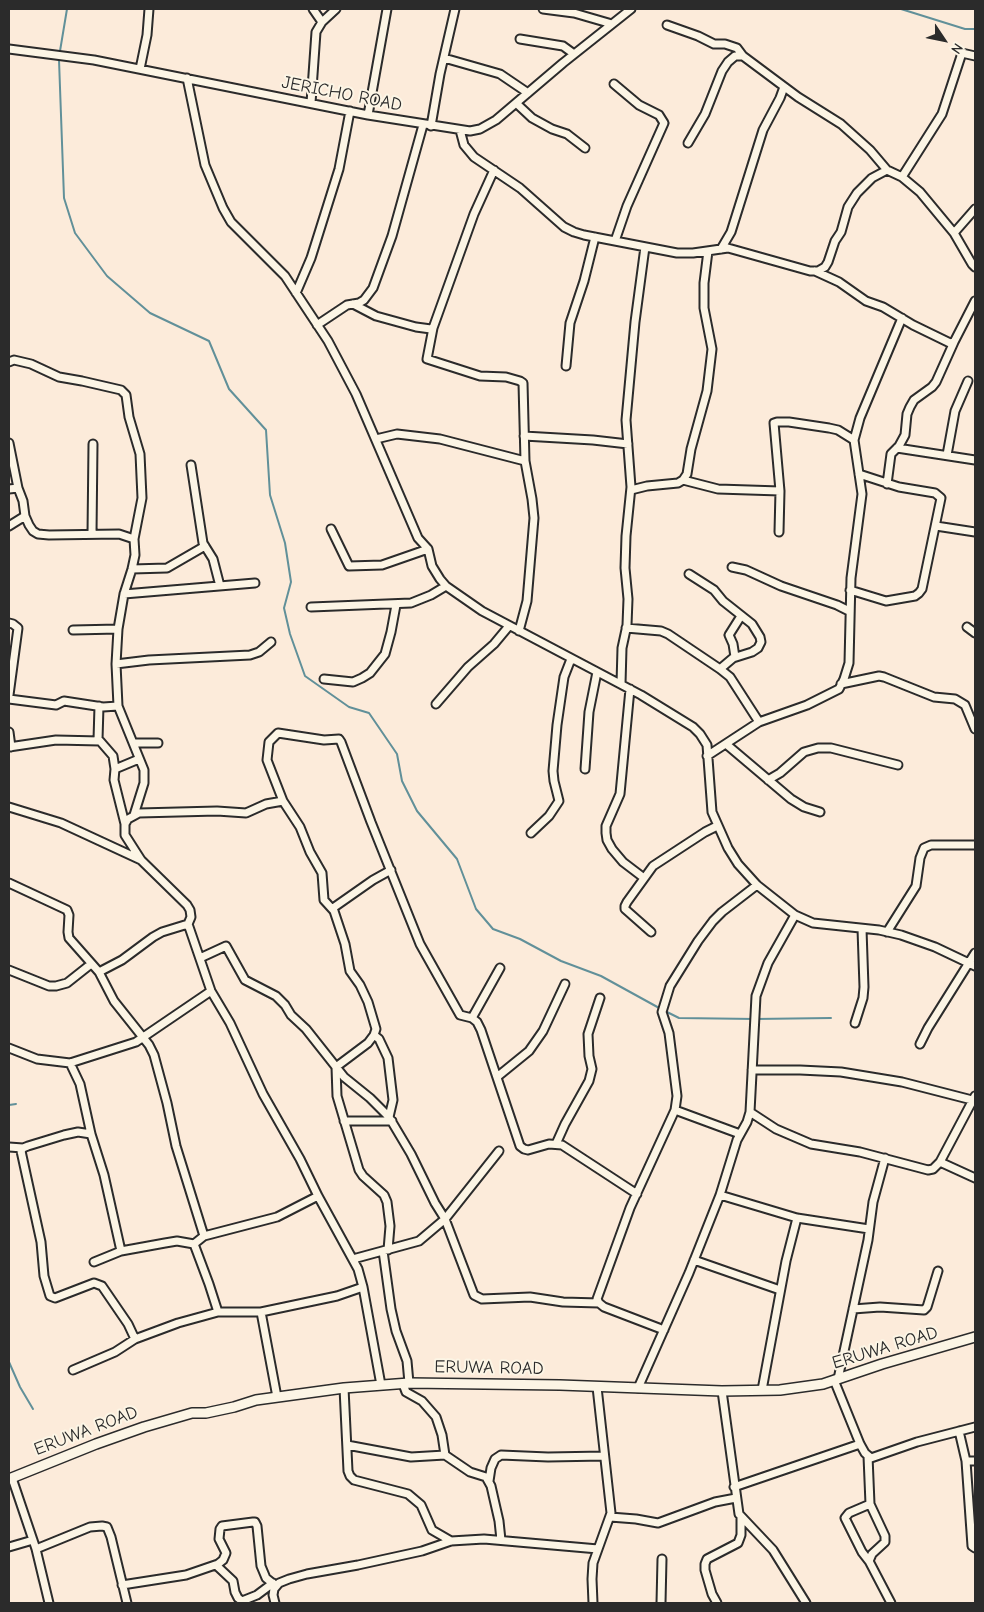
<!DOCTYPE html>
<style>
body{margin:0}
#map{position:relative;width:984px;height:1612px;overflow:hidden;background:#fcebda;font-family:"Comic Neue",sans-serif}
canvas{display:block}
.frame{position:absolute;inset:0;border:10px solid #2b2b2b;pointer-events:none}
.north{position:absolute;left:919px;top:15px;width:50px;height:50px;-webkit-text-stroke:4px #fcf5e5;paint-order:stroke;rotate:124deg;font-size:14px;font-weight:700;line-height:20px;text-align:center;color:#2b2b2b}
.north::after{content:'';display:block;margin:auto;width:18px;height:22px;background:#2b2b2b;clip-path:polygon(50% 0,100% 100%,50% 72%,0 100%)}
</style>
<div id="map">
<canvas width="984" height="1612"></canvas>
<div class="frame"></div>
<div class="north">N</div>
</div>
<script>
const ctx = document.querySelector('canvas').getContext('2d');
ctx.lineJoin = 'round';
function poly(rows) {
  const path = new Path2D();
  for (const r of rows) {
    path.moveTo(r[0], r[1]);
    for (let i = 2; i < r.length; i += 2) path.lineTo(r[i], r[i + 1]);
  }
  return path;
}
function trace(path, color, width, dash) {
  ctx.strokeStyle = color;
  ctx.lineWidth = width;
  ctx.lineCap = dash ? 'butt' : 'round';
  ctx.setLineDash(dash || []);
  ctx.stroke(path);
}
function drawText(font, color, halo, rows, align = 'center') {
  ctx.font = font + ' "Comic Neue",sans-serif';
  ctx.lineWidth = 4;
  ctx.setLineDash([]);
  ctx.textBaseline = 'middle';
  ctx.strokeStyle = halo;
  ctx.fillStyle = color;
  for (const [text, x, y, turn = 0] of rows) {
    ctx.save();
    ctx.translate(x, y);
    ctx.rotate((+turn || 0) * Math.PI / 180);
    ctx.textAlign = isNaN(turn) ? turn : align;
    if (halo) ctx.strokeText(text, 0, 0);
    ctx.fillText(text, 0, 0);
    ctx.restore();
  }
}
trace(poly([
 [901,9,965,29,975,29],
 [60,51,67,9],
 [59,60,64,198,75,233,107,276,150,313,209,341,229,389,266,430,270,495,285,543,291,582,284,608,290,634,305,676,349,707,369,713,397,754,402,781,417,811,457,859,476,909,493,929,520,939,561,961,601,976,661,1009],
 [665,1011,679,1018,755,1019,831,1018],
 [9,1105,16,1104],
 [9,1362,20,1387,33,1409]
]), '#619099', 2);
const minor = poly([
 [313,9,322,22],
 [543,9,574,13,612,24],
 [667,25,698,36,714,44,725,44,737,48,743,56,798,97,841,124,870,150,887,170,902,177,920,192,954,233,972,264,975,267],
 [520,39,563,46,574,54],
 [9,49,94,60,368,115,470,131,480,129,496,120,563,63,631,9],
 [444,58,500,74,528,93],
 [140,69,147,35,149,9],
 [187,78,205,165,223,208,231,222,285,276,328,341,356,394,418,538,428,549,432,566,440,579,446,586,482,611,641,695,693,727,700,734,707,745,712,812,728,848,738,864,757,885,795,915,813,923,879,930,901,935,935,947,975,966],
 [614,84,639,105,659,115,664,123,627,206,615,241],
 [311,103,316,32,322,22,336,9],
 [516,103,532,118,552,129,567,134,585,148],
 [368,115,387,9],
 [431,126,440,74,455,9],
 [460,130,464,145,474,157,520,188,564,227,574,232,584,235,677,253,693,253,728,248,810,271,818,271,825,267,828,262,835,241,841,232,848,207,857,193,872,178,887,170],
 [688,143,705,114,722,71,728,62,735,56,743,56],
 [902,177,942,114,962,53,975,56],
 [954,233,975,209],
 [721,249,731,232,763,130,780,98,784,87],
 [815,271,839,282,866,301,883,307,913,325,950,343,954,342,975,301],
 [296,293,311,258,339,169,350,111],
 [353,304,376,316,416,327,431,329,433,328,474,214,494,170],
 [317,325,347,305,359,303,364,300,373,288,392,236,423,125],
 [433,328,427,359,480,376,506,377,520,381,523,383,525,461,532,499,534,518,527,601,519,631],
 [9,362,14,360,31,364,59,377,82,381,121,390,126,395,129,417,140,454,142,498,134,539,135,555,132,569,124,594,118,629,116,664,118,706,144,770,144,783,134,815],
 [566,366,570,323,584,281,595,237],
 [524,436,593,440,628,444],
 [376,439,397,434,440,439,525,461],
 [9,443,18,488,23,501,25,516,29,525,33,531,38,534,49,535,119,534,134,539],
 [897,448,975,460],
 [947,455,955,411,968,381],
 [191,465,203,543,213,559,220,586],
 [683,480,718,489,780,491],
 [887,484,891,454,899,446,905,435,907,414,910,407,914,400,932,387,936,382,954,342],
 [9,489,18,488],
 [631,490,647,486,678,483,683,480,687,474,691,449,707,391,712,349,704,308,704,283,708,251],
 [9,526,25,516],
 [936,526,975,532],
 [331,529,349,566,382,565,428,549],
 [779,532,780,491,774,423,777,422,789,422,829,428,838,430,854,440],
 [92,534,93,444],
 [732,567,746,570,781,586,837,605,849,611],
 [132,569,167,568,205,546],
 [689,574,714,590,723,601,752,624,760,637,761,642,758,648,752,652,733,658,720,669],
 [850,590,886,601,915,596,919,593,922,589,941,498,935,493,899,487,859,474],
 [124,594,255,583],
 [311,607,411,603,431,595,446,586],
 [9,623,13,624,18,628,9,695],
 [967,627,975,633],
 [626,628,661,631,668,634,720,669,730,677,759,722],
 [73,630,118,629],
 [735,657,733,644,729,635,741,616],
 [116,664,149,660,250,655,259,652,271,642],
 [324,679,353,682,362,678,370,673,385,654,391,632,396,605],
 [621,684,622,648,627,625,628,599,625,568,626,536,631,487,626,420,635,322,645,247],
 [841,684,879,676,884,677,934,697,955,699,965,705,975,729],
 [630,689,620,794,606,826,606,833,607,840,612,849,623,862,644,878],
 [9,699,56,705,64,701,103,707,118,706],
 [436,704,468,667,494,644,509,626],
 [9,732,11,747],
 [98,740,99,706],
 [134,743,158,743],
 [726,744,791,799,804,807,820,812],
 [9,747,56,740,100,741,113,756,115,769,114,780,125,824],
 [707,756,759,722,807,705,839,689,844,679,849,663,851,578,862,494,854,440,860,418,902,318],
 [115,769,139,759],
 [585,769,589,712,597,672],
 [768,780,780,773,804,752,818,748,831,748,898,765],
 [283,801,266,804,246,813,217,811,139,813,128,819,125,824,125,835,141,860,187,905,190,910,191,917,188,924,211,991,230,1023,263,1094,300,1159,318,1196,358,1269,363,1287,381,1385],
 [9,807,61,823,141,860],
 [531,833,549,816,559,801,554,781,553,771,557,725,564,677,571,659],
 [9,883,67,910,69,915,68,932,69,938,99,972,114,1001,149,1045,154,1055,167,1103,176,1146,204,1236],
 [334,911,324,900,322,873,310,852,300,827,283,801,267,760,269,742,278,733,324,740,339,739,341,742,371,822,420,944,460,1015,472,1018,477,1022,481,1030,520,1146,524,1149,528,1150,549,1144,562,1145,637,1194],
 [651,932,625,909,625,906,627,902,653,866,705,832,717,826],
 [887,932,916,886,920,858,924,848,931,845,975,845],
 [200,958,226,946,245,980,276,996,285,1005,291,1015,306,1029,344,1077,370,1098,389,1117,411,1154,435,1203,445,1219,419,1241,353,1259],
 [9,970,49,986,56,986,67,983,91,964],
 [99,972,122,960,153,937,162,932,188,924],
 [472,1018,500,968],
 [855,1023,863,998,864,987,862,929],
 [374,1035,379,1039,388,1058,393,1100,389,1117],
 [920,1044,928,1028,975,953],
 [9,1048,37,1059,70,1063,136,1042,211,991],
 [70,1063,80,1084,91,1134,104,1175,121,1251],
 [752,1070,800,1070,841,1072,902,1082,972,1100],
 [497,1077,529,1051,543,1031,565,984],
 [975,1096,940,1162,975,1178],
 [675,1110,740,1134],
 [750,1112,776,1129,811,1144,860,1152,928,1170,933,1169,940,1162],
 [344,1121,392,1121],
 [91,1134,78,1132,64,1135,28,1146,23,1148,21,1151,41,1242,44,1276,50,1296,55,1298,94,1283,102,1286,128,1324,135,1339],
 [556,1144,565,1124,589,1081,592,1069,589,1056,588,1034,600,998],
 [9,1147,23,1148],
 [499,1151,445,1219,474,1295,482,1299,530,1297,563,1302,599,1303],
 [720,1195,797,1218,869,1229],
 [194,1244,204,1236,277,1217,318,1196],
 [194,1244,209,1284,218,1312],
 [388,1250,390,1226,387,1202,384,1195,363,1176,359,1170,337,1096,336,1067,368,1043,374,1035,376,1029,368,1002,360,985,350,971,345,944,333,908,373,880,391,870],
 [383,1251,391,1309,396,1331,407,1361,409,1383],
 [694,1260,780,1290],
 [94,1262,121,1251,165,1243,177,1241,194,1244],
 [853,1309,880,1307,924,1310,927,1307,938,1271],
 [261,1312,277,1397],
 [664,1330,604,1307,599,1303,597,1299,630,1208,675,1110,677,1096,669,1033,662,1012,670,986,698,941,713,921,722,912,757,885],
 [73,1370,115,1352,135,1339,178,1323,218,1312,261,1312,337,1296,363,1287],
 [838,1379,868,1240,873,1202,885,1158],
 [834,1380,860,1444,865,1453,871,1458,917,1442,975,1427],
 [403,1384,406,1392,422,1401,436,1417,442,1435,445,1455],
 [344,1388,348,1471,350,1476,354,1480,408,1494,421,1505,432,1530,451,1541],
 [638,1388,689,1273,720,1195,737,1140,747,1122,750,1112,756,996,768,963,795,915],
 [762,1390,786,1261,797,1218],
 [722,1391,739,1514,773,1550,806,1603],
 [959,1431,966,1461,972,1546,975,1548],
 [347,1445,411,1457,445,1455,470,1472,486,1477,491,1486,499,1521,501,1540],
 [868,1456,870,1504,885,1536,885,1542,872,1554,869,1561,891,1603],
 [966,1461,975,1461],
 [12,1478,36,1549,49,1603],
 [489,1481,491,1468,495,1459,501,1455,548,1457,604,1456],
 [734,1487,860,1444],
 [610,1517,636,1519,658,1523,715,1502,736,1498],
 [9,1547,33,1540],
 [36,1549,90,1527,102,1526,107,1527,111,1537,127,1603],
 [869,1561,862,1552,845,1518,849,1513,870,1504],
 [216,1565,233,1581,235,1592,238,1598,242,1601,257,1595,273,1583],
 [122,1585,186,1575,218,1564,223,1560,226,1553,219,1539,220,1529,222,1526,253,1522,255,1522,257,1526,261,1566,266,1578,276,1586],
 [275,1603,273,1595,274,1589,279,1583,289,1579,307,1574,358,1565,422,1551,451,1541,484,1539,598,1549],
 [593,1603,592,1579,593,1563,611,1513,597,1387],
 [661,1603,662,1559],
 [717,1603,712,1594,705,1570,705,1564,707,1559,738,1543,741,1535,741,1517]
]);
const major = poly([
 [9,1479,96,1444,144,1427,192,1413,206,1413,234,1407,256,1400,344,1388,409,1383,560,1385,722,1391,780,1390,823,1384,882,1364,975,1337]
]);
trace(minor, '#2b2b2b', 11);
trace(major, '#2b2b2b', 12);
trace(minor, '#fcf5e5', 7);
trace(major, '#fcf5e5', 9);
drawText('18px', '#2b2b2b', '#fcf5e5', [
 ["JERICHO ROAD",342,94,11],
 ["ERUWA ROAD",885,1348,-17],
 ["ERUWA ROAD",489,1368,1],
 ["ERUWA ROAD",86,1431,-21]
]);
</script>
